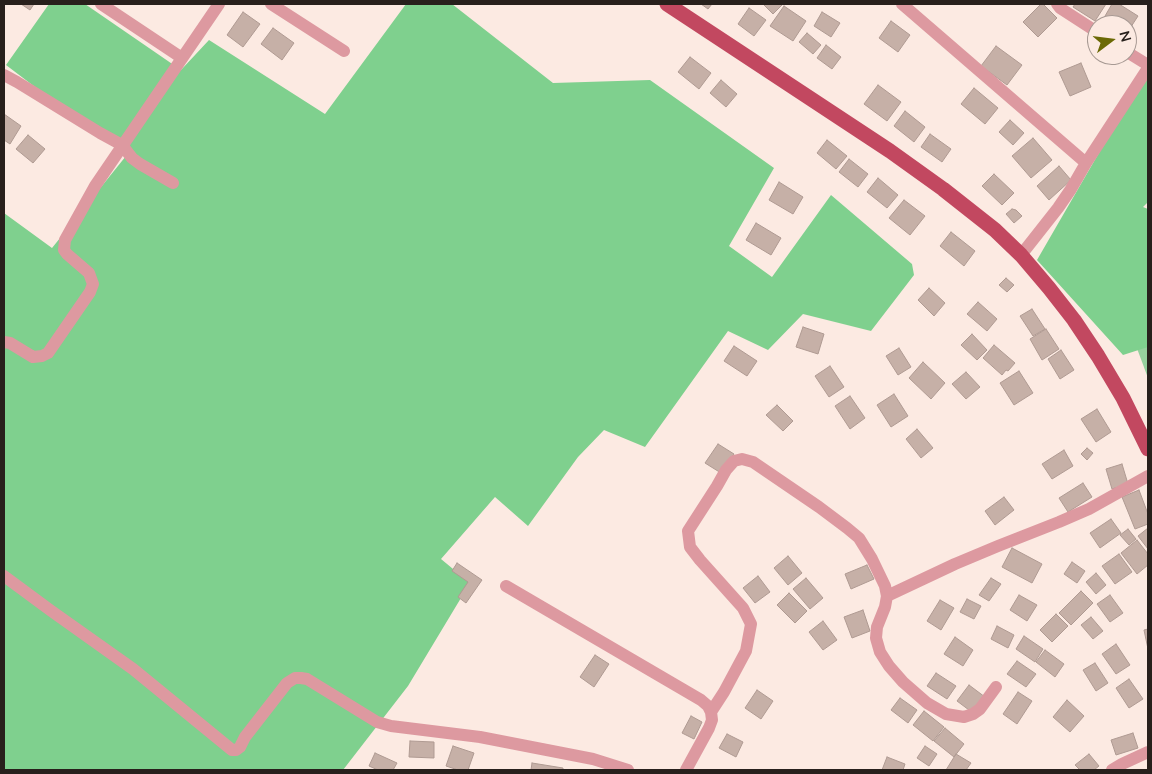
<!DOCTYPE html>
<style>
body{margin:0}
#map{position:relative;width:1152px;height:774px;overflow:hidden;background:#fceae2;font-family:Mulish,sans-serif}
canvas{display:block}
.frame{position:absolute;inset:0;border:5px solid #28201c;pointer-events:none}
.north{position:absolute;left:1087px;top:15px;width:50px;height:50px;box-sizing:border-box;background:#fceae2;border:1px solid #a79993;border-radius:50%;rotate:75deg;font-size:14px;font-weight:700;line-height:20px;text-align:center;color:#28201c}
.north::after{content:'';display:block;margin:auto;width:18px;height:22px;background:#6b6905;clip-path:polygon(50% 0,100% 100%,50% 72%,0 100%)}
</style>
<div id="map">
<canvas width="1152" height="774"></canvas>
<div class="frame"></div>
<div class="north">N</div>
</div>
<script>
const ctx = document.querySelector('canvas').getContext('2d');
ctx.lineJoin = 'round';
function fillPath(path, color) {
  ctx.fillStyle = color;
  ctx.fill(path, 'evenodd');
}
function poly(rows) {
  const path = new Path2D();
  for (const r of rows) {
    path.moveTo(r[0], r[1]);
    for (let i = 2; i < r.length; i += 2) path.lineTo(r[i], r[i + 1]);
  }
  return path;
}
function trace(path, color, width, dash) {
  ctx.strokeStyle = color;
  ctx.lineWidth = width;
  ctx.lineCap = dash ? 'butt' : 'round';
  ctx.setLineDash(dash || []);
  ctx.stroke(path);
}
fillPath(poly([
 [1148,329,1148,378,1132,335]
]), '#96d09e');
fillPath(poly([
 [49,4,85,4,181,70,209,40,325,114,406,4,452,4,553,83,650,80,774,168,729,246,772,277,831,195,912,264,914,275,871,331,803,314,768,350,728,331,645,447,604,430,578,457,528,526,495,497,441,559,470,583,408,686,343,770,4,770,4,213,52,248,126,156,6,65],
 [1148,68,1148,202,1143,207,1148,209,1148,347,1123,355,1037,260]
]), '#7fd08e');
const building = poly([
 [21,4,34,4,30,10,21,4],
 [701,4,712,4,708,9,701,4],
 [763,4,783,4,773,14,763,4],
 [1041,4,1043,4,1057,18,1038,37,1023,22,1041,4],
 [1075,4,1106,4,1095,21,1073,7,1075,4],
 [1112,4,1119,4,1138,16,1127,33,1127,25,1104,25,1101,23,1112,4],
 [784,6,806,21,793,41,770,26,784,6],
 [749,8,766,20,754,36,738,24,749,8],
 [243,12,260,24,243,47,227,35,243,12],
 [822,12,840,23,831,37,814,26,822,12],
 [891,21,910,35,898,52,879,38,891,21],
 [273,28,294,43,282,60,261,44,273,28],
 [807,33,821,45,813,54,799,42,807,33],
 [826,45,841,57,832,69,817,58,826,45],
 [996,46,1022,65,1007,85,981,66,996,46],
 [690,57,711,73,699,89,678,72,690,57],
 [1081,63,1091,87,1070,96,1059,72,1081,63],
 [721,80,737,94,726,107,710,93,721,80],
 [878,85,901,102,887,121,864,104,878,85],
 [974,88,998,108,985,124,961,104,974,88],
 [905,111,925,127,914,142,894,126,905,111],
 [4,114,21,126,10,144,4,140,4,114],
 [1010,120,1024,133,1013,145,999,132,1010,120],
 [930,134,951,149,942,162,921,147,930,134],
 [28,135,45,149,33,163,16,149,28,135],
 [1033,138,1052,160,1031,178,1012,156,1033,138],
 [827,140,847,156,836,169,817,153,827,140],
 [849,159,868,174,858,187,839,172,849,159],
 [1059,166,1071,180,1049,200,1037,186,1059,166],
 [994,174,1014,193,1002,205,982,186,994,174],
 [878,178,898,195,887,208,867,192,878,178],
 [779,182,803,197,793,214,769,200,779,182],
 [904,200,925,216,910,235,889,218,904,200],
 [1012,209,1016,210,1022,216,1014,223,1006,214,1012,209],
 [756,223,781,238,771,255,746,240,756,223],
 [951,232,975,251,964,266,940,246,951,232],
 [1006,278,1014,285,1007,292,999,285,1006,278],
 [929,288,945,303,934,316,918,300,929,288],
 [978,302,997,319,987,331,967,314,978,302],
 [1032,309,1045,329,1033,336,1020,316,1032,309],
 [803,327,824,334,818,354,796,347,803,327],
 [1046,329,1059,349,1042,360,1030,339,1046,329],
 [972,334,987,350,977,360,961,345,972,334],
 [994,345,1015,363,1008,371,1006,370,1002,375,983,358,994,345],
 [734,346,757,361,747,376,724,361,734,346],
 [899,348,911,367,898,375,886,356,899,348],
 [1061,350,1074,370,1060,379,1048,359,1061,350],
 [923,362,945,383,931,399,909,378,923,362],
 [830,366,844,387,829,397,815,376,830,366],
 [1019,371,1033,393,1014,405,1000,383,1019,371],
 [966,372,980,387,966,399,952,384,966,372],
 [894,394,908,416,891,427,877,405,894,394],
 [850,396,865,418,850,429,835,406,850,396],
 [777,405,793,421,783,431,766,415,777,405],
 [1097,409,1111,432,1096,442,1081,419,1097,409],
 [917,429,933,448,921,458,906,439,917,429],
 [718,444,734,454,721,473,705,463,718,444],
 [1087,448,1093,453,1087,460,1081,454,1087,448],
 [1064,450,1073,466,1052,479,1042,464,1064,450],
 [1122,464,1128,484,1112,489,1106,469,1122,464],
 [1083,483,1092,497,1068,512,1059,498,1083,483],
 [1139,490,1148,514,1148,524,1135,529,1122,497,1139,490],
 [1004,497,1014,510,995,525,985,511,1004,497],
 [1111,519,1121,533,1100,548,1090,533,1111,519],
 [1148,528,1148,549,1138,536,1148,528],
 [1128,529,1136,539,1129,545,1120,535,1128,529],
 [1137,540,1148,554,1148,565,1137,574,1121,553,1137,540],
 [1012,548,1042,564,1032,583,1002,567,1012,548],
 [1119,554,1132,572,1115,584,1102,566,1119,554],
 [788,556,802,573,788,585,774,568,788,556],
 [1072,562,1085,571,1077,583,1064,574,1072,562],
 [457,563,482,580,466,603,458,597,468,582,452,571,457,563],
 [867,565,874,579,851,589,845,574,867,565],
 [1096,573,1106,585,1096,594,1086,582,1096,573],
 [758,576,770,592,755,603,743,588,758,576],
 [806,578,823,598,810,609,793,589,806,578],
 [991,578,1001,584,989,601,979,595,991,578],
 [1081,591,1093,603,1071,625,1059,613,1081,591],
 [789,593,807,611,795,623,777,605,789,593],
 [1019,595,1037,605,1027,621,1010,610,1019,595],
 [1110,595,1123,613,1110,622,1097,604,1110,595],
 [967,599,981,606,974,619,960,612,967,599],
 [940,600,954,608,941,630,927,621,940,600],
 [863,610,870,631,852,638,844,617,863,610],
 [1056,614,1068,626,1052,642,1040,630,1056,614],
 [1091,617,1103,631,1093,639,1081,625,1091,617],
 [823,621,837,640,823,650,809,632,823,621],
 [997,626,1014,635,1008,648,991,639,997,626],
 [1148,629,1148,649,1144,630,1148,629],
 [1024,636,1043,649,1035,662,1016,649,1024,636],
 [955,637,973,650,963,666,944,654,955,637],
 [1116,644,1130,665,1116,674,1102,654,1116,644],
 [1045,650,1064,664,1055,677,1036,662,1045,650],
 [595,655,609,664,594,687,580,677,595,655],
 [1017,661,1036,674,1026,687,1007,674,1017,661],
 [1095,663,1108,683,1096,691,1083,670,1095,663],
 [936,673,956,686,947,699,927,686,936,673],
 [1129,679,1143,699,1129,708,1116,688,1129,679],
 [969,685,985,697,973,713,957,701,969,685],
 [757,690,773,701,761,719,745,708,757,690],
 [1018,692,1032,701,1017,724,1003,714,1018,692],
 [900,698,917,710,908,723,891,710,900,698],
 [1067,700,1084,716,1070,732,1053,717,1067,700],
 [924,711,944,727,933,741,913,725,924,711],
 [691,716,702,722,694,739,682,733,691,716],
 [945,728,964,744,954,757,934,741,945,728],
 [1133,733,1138,748,1116,755,1111,740,1133,733],
 [727,734,743,742,736,757,719,748,727,734],
 [410,741,434,742,434,758,409,757,410,741],
 [453,746,474,753,468,770,458,770,446,766,453,746],
 [925,746,937,754,929,766,917,758,925,746],
 [375,753,397,763,393,770,378,770,369,766,375,753],
 [956,754,971,763,966,770,946,770,956,754],
 [1089,754,1099,766,1094,770,1080,770,1075,765,1089,754],
 [887,757,905,764,903,770,882,770,887,757],
 [532,763,563,768,563,770,531,770,532,763]
]);
fillPath(building, '#c6b0a7');
trace(building, '#af9a92', 1);
trace(poly([
 [101,4,182,58],
 [271,4,344,51],
 [902,4,1086,163],
 [1057,4,1060,8,1097,32],
 [1127,52,1148,65],
 [4,75,17,82,100,133,122,145,132,158,140,164,173,183],
 [1021,255,1058,208,1071,189,1086,163,1148,68],
 [4,342,10,343,33,357,42,356,48,353,90,292,93,284,89,273,67,254,64,250,65,240,95,186,219,4],
 [4,576,50,610,133,669,232,750,236,750,240,747,245,737,287,683,295,678,301,678,307,679,377,722,391,726,480,737,593,759,628,770],
 [506,586,701,700,708,706,711,712,712,720,709,728,686,770],
 [887,596,955,564,998,546,1059,522,1089,509,1148,476],
 [711,712,724,692,746,651,751,624,743,608,700,560,690,547,688,531,717,486,726,470,734,461,742,459,753,462,819,507,847,528,859,538,872,559,885,586,887,596,885,607,877,627,876,638,880,652,889,666,903,682,927,703,946,714,964,717,973,714,980,709,996,687],
 [1112,770,1122,764,1148,752]
]), '#dd99a0', 12);
trace(poly([
 [667,4,890,151,943,189,995,230,1021,255,1049,288,1074,320,1098,356,1123,398,1148,449]
]), '#c24860', 15);
</script>
